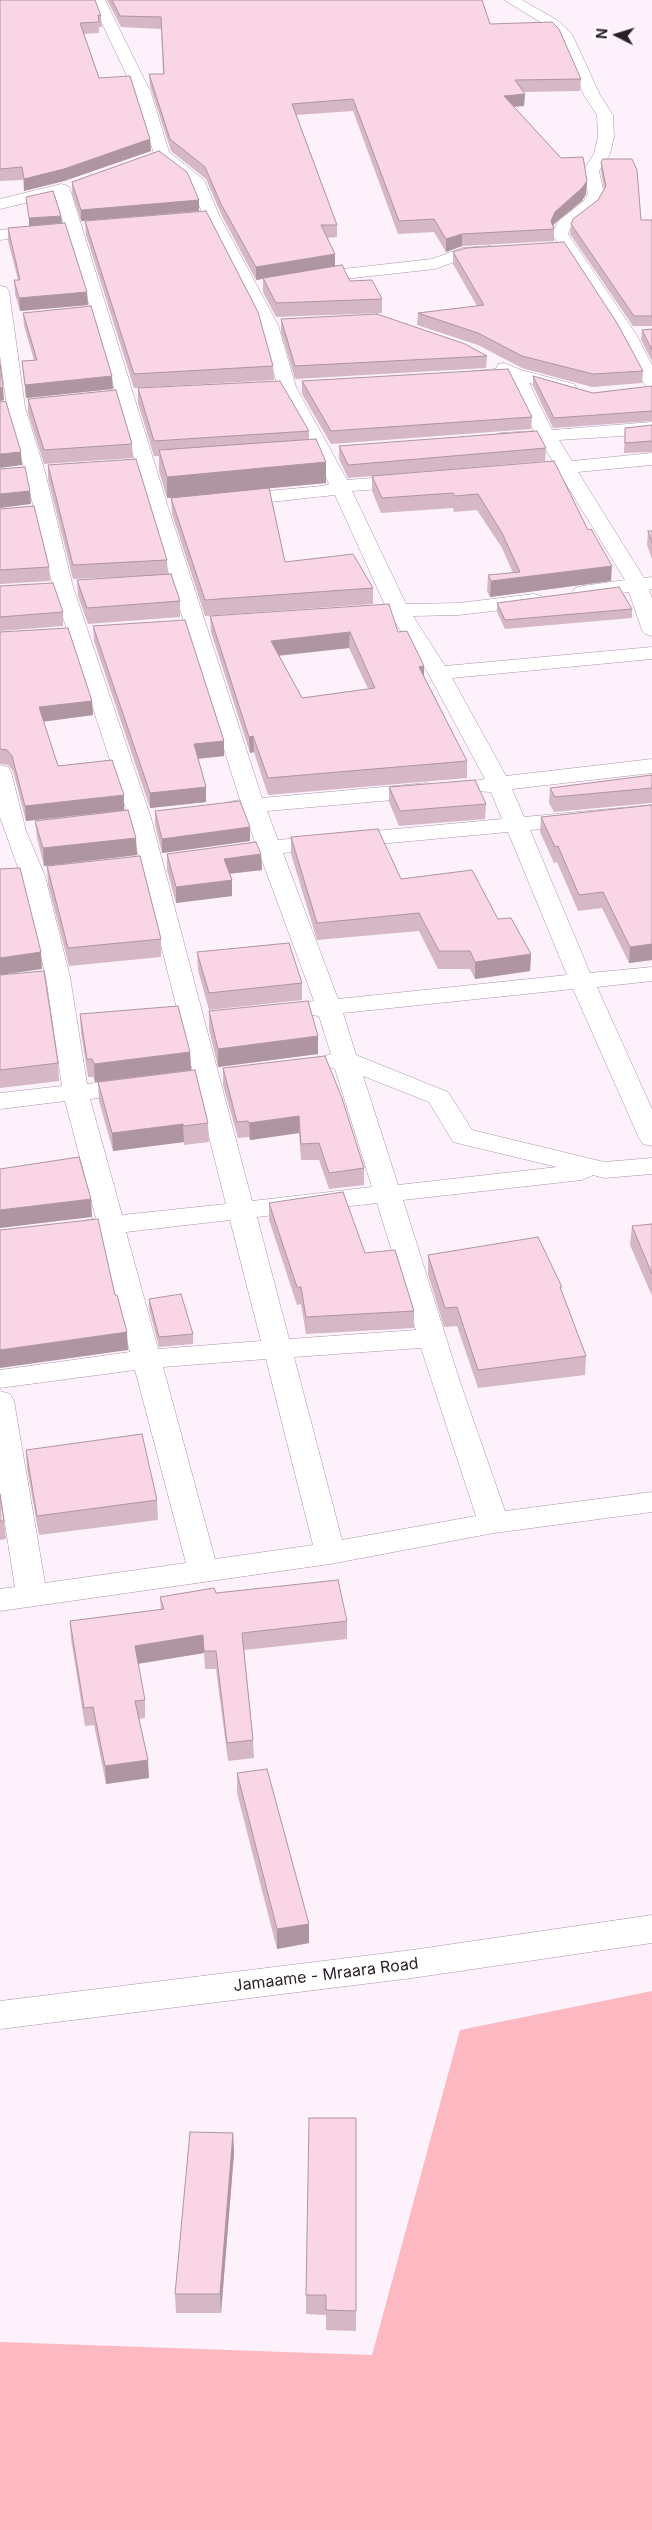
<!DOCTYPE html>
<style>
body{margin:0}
#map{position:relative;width:652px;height:2530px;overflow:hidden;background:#fdf2fc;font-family:Inter,sans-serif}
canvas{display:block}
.north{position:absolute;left:592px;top:10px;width:50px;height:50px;-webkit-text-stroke:4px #fff;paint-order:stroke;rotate:275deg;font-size:14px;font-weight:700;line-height:20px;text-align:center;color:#291f28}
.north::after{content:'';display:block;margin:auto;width:18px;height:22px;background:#291f28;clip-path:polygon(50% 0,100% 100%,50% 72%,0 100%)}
</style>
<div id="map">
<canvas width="652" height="2530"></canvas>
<div class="north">N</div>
</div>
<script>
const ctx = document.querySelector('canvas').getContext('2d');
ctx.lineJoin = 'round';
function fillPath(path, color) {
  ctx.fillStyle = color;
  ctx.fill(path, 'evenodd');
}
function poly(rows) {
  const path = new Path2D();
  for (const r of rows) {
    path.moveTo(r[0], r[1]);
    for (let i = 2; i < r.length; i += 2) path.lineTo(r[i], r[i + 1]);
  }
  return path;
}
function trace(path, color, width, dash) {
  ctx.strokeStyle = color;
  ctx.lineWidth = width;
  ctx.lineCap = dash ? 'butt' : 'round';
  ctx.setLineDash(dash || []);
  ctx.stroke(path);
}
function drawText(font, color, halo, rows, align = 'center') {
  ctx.font = font + ' Inter,sans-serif';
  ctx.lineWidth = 5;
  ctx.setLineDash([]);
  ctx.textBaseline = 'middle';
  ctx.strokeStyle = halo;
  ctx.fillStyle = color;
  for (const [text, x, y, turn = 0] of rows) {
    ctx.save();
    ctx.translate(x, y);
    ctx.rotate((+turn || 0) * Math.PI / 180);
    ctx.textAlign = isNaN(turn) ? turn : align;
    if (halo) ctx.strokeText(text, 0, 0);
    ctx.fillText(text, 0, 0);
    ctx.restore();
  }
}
fillPath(poly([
 [652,1991,652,2530,0,2530,0,2342,372,2355,460,2030]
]), '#fcb9c2');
const street = poly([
 [91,0,105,0,151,93,169,152,204,180,220,217,278,325,296,387,347,480,409,475,416,477,419,481,416,485,409,487,352,491,406,604,459,603,534,594,541,596,544,600,541,604,534,606,459,615,413,616,445,666,652,647,652,659,452,678,506,776,652,759,652,773,512,789,524,817,652,805,652,819,530,830,590,973,652,967,652,981,597,987,652,1109,652,1146,643,1144,639,1138,573,989,343,1013,356,1055,448,1092,472,1130,604,1162,652,1158,652,1174,604,1178,593,1175,582,1180,403,1200,460,1382,505,1511,652,1492,652,1512,494,1533,330,1564,0,1611,0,1589,15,1587,0,1492,0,1391,10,1394,14,1401,45,1583,186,1563,135,1370,0,1388,0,1370,130,1352,100,1235,84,1233,80,1227,84,1221,96,1218,65,1101,0,1109,0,1093,62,1086,46,977,21,876,0,817,0,765,8,767,11,772,26,831,45,876,70,977,87,1084,135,1078,144,1081,148,1086,144,1091,135,1094,90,1099,122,1215,226,1204,129,818,53,587,25,472,7,407,0,356,0,286,6,287,9,291,25,407,45,472,73,587,151,818,252,1201,372,1187,335,1069,325,1066,321,1061,325,1056,331,1054,319,1016,303,1014,300,1009,303,1004,314,1001,260,855,245,854,241,849,245,844,255,842,245,813,228,812,225,807,228,802,240,800,148,507,100,339,55,196,0,209,0,199,61,184,68,186,70,189,168,507,262,798,427,783,435,785,438,790,435,795,427,797,267,811,278,840,502,819,491,792,474,791,471,786,474,781,485,779,428,673,392,617,376,615,373,611,376,607,385,605,335,495,234,506,227,504,224,500,227,496,234,494,322,486,329,484,314,452,278,387,260,325,204,217,189,182,154,154,135,93,91,0],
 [508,832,567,975,338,999,283,853,508,832],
 [363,1076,429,1102,453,1142,557,1167,398,1185,363,1076],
 [377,1203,416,1330,289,1339,257,1217,377,1203],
 [230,1220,261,1341,158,1349,126,1232,230,1220],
 [421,1348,476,1516,342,1540,294,1357,421,1348],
 [266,1359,313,1545,215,1559,163,1367,266,1359],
 [504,0,522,0,557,20,572,34,600,95,613,115,614,137,610,154,599,171,604,194,596,208,571,227,568,234,636,334,652,365,652,387,646,386,643,382,618,334,552,234,558,221,583,202,588,194,583,171,594,154,598,137,597,115,584,95,560,39,547,26,504,0],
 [46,225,52,226,54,230,52,234,0,240,0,230,46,225],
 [489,246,495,247,497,251,495,255,465,258,435,269,307,283,301,282,298,278,301,274,307,273,432,259,462,248,489,246],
 [504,363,521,370,574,384,577,388,574,392,568,394,529,383,552,430,652,422,652,434,559,440,572,461,652,453,652,465,578,472,644,578,652,577,652,589,649,590,652,598,652,636,645,634,642,630,629,592,582,598,575,596,572,592,575,588,582,586,625,580,560,474,549,475,542,473,539,469,542,465,554,463,541,442,501,445,494,443,492,439,494,435,501,433,534,431,509,380,473,381,467,380,464,376,467,372,473,371,496,369,498,364,504,363]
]);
const secondary = poly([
 [652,1915,652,1943,412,1978,0,2029,0,2001,412,1950,652,1915]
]);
trace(street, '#ab92a9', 1);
trace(secondary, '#ab92a9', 1);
fillPath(street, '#fff');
fillPath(secondary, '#fff');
fillPath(poly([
 [0,0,101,16,102,27,99,27,99,33,84,34,99,78,151,151,64,181,24,191,23,180,0,181],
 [107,0,482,0,490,24,581,79,580,91,523,92,525,94,524,106,514,107,561,158,587,181,586,194,582,201,554,224,553,226,554,229,554,241,462,246,446,252,434,232,398,234,353,111,296,115,337,225,337,237,327,238,335,254,335,266,350,281,382,299,382,313,276,317,263,292,263,279,256,280,222,216,206,179,171,151,150,86,149,74,163,74,161,29,121,27],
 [601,162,641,220,652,220,652,326,633,326,570,234,571,224,598,200,604,189,601,171],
 [72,182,199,200,199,211,81,221,72,193],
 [85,221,273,366,274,380,134,388,86,235],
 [8,228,87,292,88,305,20,311,15,294,14,280,18,280,8,241],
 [453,252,643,371,642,383,592,387,522,368,478,345,417,325,418,313,477,306,453,264],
 [23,313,113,389,26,398,22,361,34,360,24,326],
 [281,319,487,356,486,368,295,379,281,332],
 [652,329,652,361,641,340,642,330],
 [533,376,593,393,652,386,652,421,553,428,533,386],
 [302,381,532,417,531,429,331,444,302,394],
 [138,388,309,431,309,439,326,483,269,488,285,562,373,588,373,604,205,616,172,514,171,498,201,495,167,498,159,471,159,456,154,456,138,403],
 [28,399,132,444,133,458,44,464,28,413],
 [652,425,652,452,624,453,625,428],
 [339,446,546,448,545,461,348,478,339,459],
 [554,461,611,581,490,597,487,591,488,575,513,573,502,548,477,510,454,512,453,508,381,513,372,491,372,476],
 [48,465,167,560,168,574,180,601,180,617,88,624,78,596,77,580,142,576,73,579,48,479],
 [0,509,49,567,50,581,0,584],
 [648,531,652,543,652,559,647,545],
 [0,586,63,612,63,626,0,631],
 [497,603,632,609,632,618,505,629,497,612],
 [210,616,398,632,424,666,424,676,467,761,467,778,268,795,254,752,250,753,211,632],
 [349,648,368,689,302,698,279,656],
 [93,626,224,741,224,756,198,759,206,787,206,802,150,808,94,641],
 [0,632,92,701,93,715,43,722,58,766,124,810,137,855,44,866,37,838,35,821,109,812,26,821,13,771,8,765,0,764],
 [652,775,652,803,554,812,549,803,550,788],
 [389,787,486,804,485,819,399,826,389,802],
 [652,805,652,960,629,963,602,908,578,911,557,862,554,863,540,832,541,817],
 [155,811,250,827,250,841,162,853,155,825],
 [291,837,401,879,498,919,531,954,530,971,475,979,470,969,438,969,419,931,317,940,291,854],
 [167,854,261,854,262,870,230,874,232,880,232,896,176,903,167,870],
 [47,866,161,939,161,957,69,966,48,884],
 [197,952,302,983,302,1000,209,1010,198,970],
 [0,975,58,1063,59,1081,0,1088],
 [209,1011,318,1054,218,1067,209,1029],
 [80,1014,190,1052,191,1070,95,1082,93,1077,88,1077,81,1032],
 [223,1068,342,1098,364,1168,364,1185,329,1189,319,1160,301,1160,299,1133,250,1140,249,1137,238,1138,223,1085],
 [98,1082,208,1123,209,1142,184,1145,184,1142,113,1151,99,1101],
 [269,1203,365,1253,414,1311,414,1328,306,1334,301,1304,297,1305,269,1220],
 [652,1224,652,1296,630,1245,632,1226],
 [428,1255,562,1292,586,1356,585,1375,478,1388,457,1326,444,1327,428,1274],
 [149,1299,193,1334,193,1344,159,1347,149,1309],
 [26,1450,157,1500,158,1520,39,1535,27,1469],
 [0,1496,4,1521,6,1539,0,1540],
 [216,1593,347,1621,347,1639,244,1650,253,1740,254,1758,228,1761,216,1669,205,1669,204,1653,138,1664,145,1700,145,1718,139,1719,149,1778,106,1784,94,1725,85,1726,71,1639,70,1621,161,1610,160,1597],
 [237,1773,309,1924,309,1943,277,1949,237,1793],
 [356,2118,356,2331,326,2330,326,2315,306,2314,306,2295],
 [233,2133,234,2153,221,2313,176,2313,175,2294]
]), '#d6b7c5');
fillPath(poly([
 [525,94,524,106,503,107,504,96],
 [150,139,151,151,64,181,24,191,24,179],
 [587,181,586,194,582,201,554,224,552,229,551,221,555,212],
 [199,200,199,211,81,221,81,210],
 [61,216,62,223,29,226,29,218],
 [462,234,462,246,446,252,446,239],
 [335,254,335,266,256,280,256,267],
 [87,292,88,305,20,311,19,298],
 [112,376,113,389,26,398,25,385],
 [3,387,4,400,0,401,0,388],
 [21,452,22,465,0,468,0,454],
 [326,462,326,483,167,498,167,477],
 [30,491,31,504,0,508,0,494],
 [612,566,611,581,490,597,491,581],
 [350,632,349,648,272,656,271,641],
 [424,666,424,682,419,667],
 [92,701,93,715,39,722,39,707],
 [253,736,254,752,250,753,249,737],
 [224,741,224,756,194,759,194,744],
 [206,787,206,802,150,808,150,793],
 [124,795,124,810,26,821,25,806],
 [250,827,250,841,162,853,162,839],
 [136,838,137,855,44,866,43,848],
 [261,854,262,870,225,874,224,859],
 [232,880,232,896,176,903,176,887],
 [652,944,652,960,629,963,630,947],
 [41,952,42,969,0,975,0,958],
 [531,954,530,971,475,979,475,962],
 [318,1036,318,1054,218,1067,218,1049],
 [190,1052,191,1070,95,1082,94,1064],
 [299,1116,299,1133,250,1140,249,1123],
 [183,1124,184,1142,113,1151,112,1133],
 [91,1199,92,1217,0,1228,0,1210],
 [127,1332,128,1350,0,1368,0,1350],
 [203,1635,204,1653,136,1664,135,1646],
 [148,1760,149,1778,106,1784,105,1766],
 [309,1924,309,1943,277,1949,277,1929],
 [233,2133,234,2153,221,2313,220,2294]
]), '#ae95a0');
const building = poly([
 [0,0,95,0,101,16,98,15,99,22,80,23,99,78,130,76,150,139,64,169,24,179,22,167,0,169,0,0],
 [112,0,482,0,490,24,552,22,559,29,581,79,515,80,525,94,504,96,561,158,583,157,587,181,582,188,555,212,551,221,554,229,462,234,446,239,434,219,399,221,353,99,292,104,337,225,321,225,335,254,256,267,221,204,205,167,170,139,149,74,164,74,161,17,120,16,112,0],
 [159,151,187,172,199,200,81,210,72,182,159,151],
 [603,159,632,159,637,170,641,220,652,220,652,316,634,316,571,224,573,219,598,200,606,186,601,162,603,159],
 [53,191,61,216,29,218,26,197,53,191],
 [206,211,258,312,273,366,134,374,85,221,206,211],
 [65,223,87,292,19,298,14,280,20,280,8,228,65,223],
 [564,242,617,323,643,371,593,374,522,356,478,333,418,313,484,305,453,252,466,248,564,242],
 [342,265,350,281,372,280,382,299,276,303,263,278,342,265],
 [91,306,112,376,25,385,22,361,37,360,23,313,91,306],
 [377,314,465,344,487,356,295,366,281,319,377,314],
 [652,329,652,350,642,330,652,329],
 [0,364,3,387,0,388,0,364],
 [508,369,532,417,331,431,302,381,508,369],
 [533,376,593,393,652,386,652,411,554,418,533,376],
 [280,381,309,431,154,441,138,388,280,381],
 [116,390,132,444,44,450,28,399,116,390],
 [0,401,6,402,21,452,0,454,0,401],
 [652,425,652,441,625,443,625,428,652,425],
 [537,431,546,448,348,465,339,446,537,431],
 [316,439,326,462,167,477,159,450,316,439],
 [136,459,167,560,73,565,48,465,136,459],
 [554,461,588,530,591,529,612,566,491,581,488,575,520,572,502,533,478,494,455,496,453,493,382,498,372,476,554,461],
 [25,467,30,491,0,494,0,469,25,467],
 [269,488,285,562,353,554,373,588,205,600,171,498,269,488],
 [34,506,49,567,0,570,0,509,34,506],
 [648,531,652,531,652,543,648,531],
 [171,574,180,601,87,608,77,580,171,574],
 [53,583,63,612,0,617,0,586,53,583],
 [619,587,632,609,505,620,497,603,619,587],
 [389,604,398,632,407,631,424,666,419,667,467,761,268,778,253,736,249,737,210,616,389,604],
 [350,632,375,688,302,698,271,641,350,632],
 [185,620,224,741,194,744,206,787,150,793,93,626,185,620],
 [68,628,92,701,39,707,58,766,112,760,124,795,25,806,12,756,7,750,0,749,0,632,68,628],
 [652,775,652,788,555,797,550,788,652,775],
 [475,780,486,804,400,811,389,787,475,780],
 [240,801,250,827,162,839,155,811,240,801],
 [652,805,652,944,630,947,603,892,579,895,558,846,555,847,541,817,652,805],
 [128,810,136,838,43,848,35,821,128,810],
 [378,829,401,879,472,870,498,919,511,918,531,954,475,962,470,951,439,951,419,913,317,923,291,837,378,829],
 [256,842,261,854,224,859,232,880,176,887,167,854,256,842],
 [140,856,161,939,68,948,47,866,140,856],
 [20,868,41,952,0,958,0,869,20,868],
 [289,943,302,983,209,993,197,952,289,943],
 [44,971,58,1063,0,1070,0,975,44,971],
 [308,1001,318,1036,218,1049,209,1011,308,1001],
 [178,1006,190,1052,94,1064,92,1059,87,1059,80,1014,178,1006],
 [325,1056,342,1098,364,1168,329,1173,319,1143,301,1144,299,1116,249,1123,248,1121,237,1122,223,1068,325,1056],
 [195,1070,208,1123,184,1126,183,1124,112,1133,98,1082,195,1070],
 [79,1157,91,1199,0,1210,0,1169,79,1157],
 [343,1192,365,1253,395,1250,414,1311,306,1317,301,1287,297,1287,269,1203,343,1192],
 [98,1219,115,1295,117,1295,127,1332,0,1350,0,1230,98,1219],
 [652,1224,652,1274,632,1226,652,1224],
 [538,1237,562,1287,560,1287,586,1356,478,1370,457,1307,445,1308,428,1255,538,1237],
 [181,1294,193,1334,159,1337,149,1299,181,1294],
 [142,1434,157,1500,37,1516,26,1450,142,1434],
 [0,1495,4,1521,0,1521,0,1495],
 [338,1580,347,1621,242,1633,253,1740,227,1743,216,1651,204,1651,203,1635,135,1646,145,1700,135,1701,148,1760,105,1766,93,1707,84,1708,70,1621,164,1609,160,1597,214,1588,216,1593,338,1580],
 [267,1769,309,1924,277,1929,237,1773,267,1769],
 [309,2118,356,2118,356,2311,326,2310,326,2295,306,2295,309,2118],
 [190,2132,233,2133,220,2294,175,2294,190,2132]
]);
fillPath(building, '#f9d5e5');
trace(building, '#ae95a0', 1);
drawText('16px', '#291f28', '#fff', [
 ["Jamaame - Mraara Road",326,1975,-7]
]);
</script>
